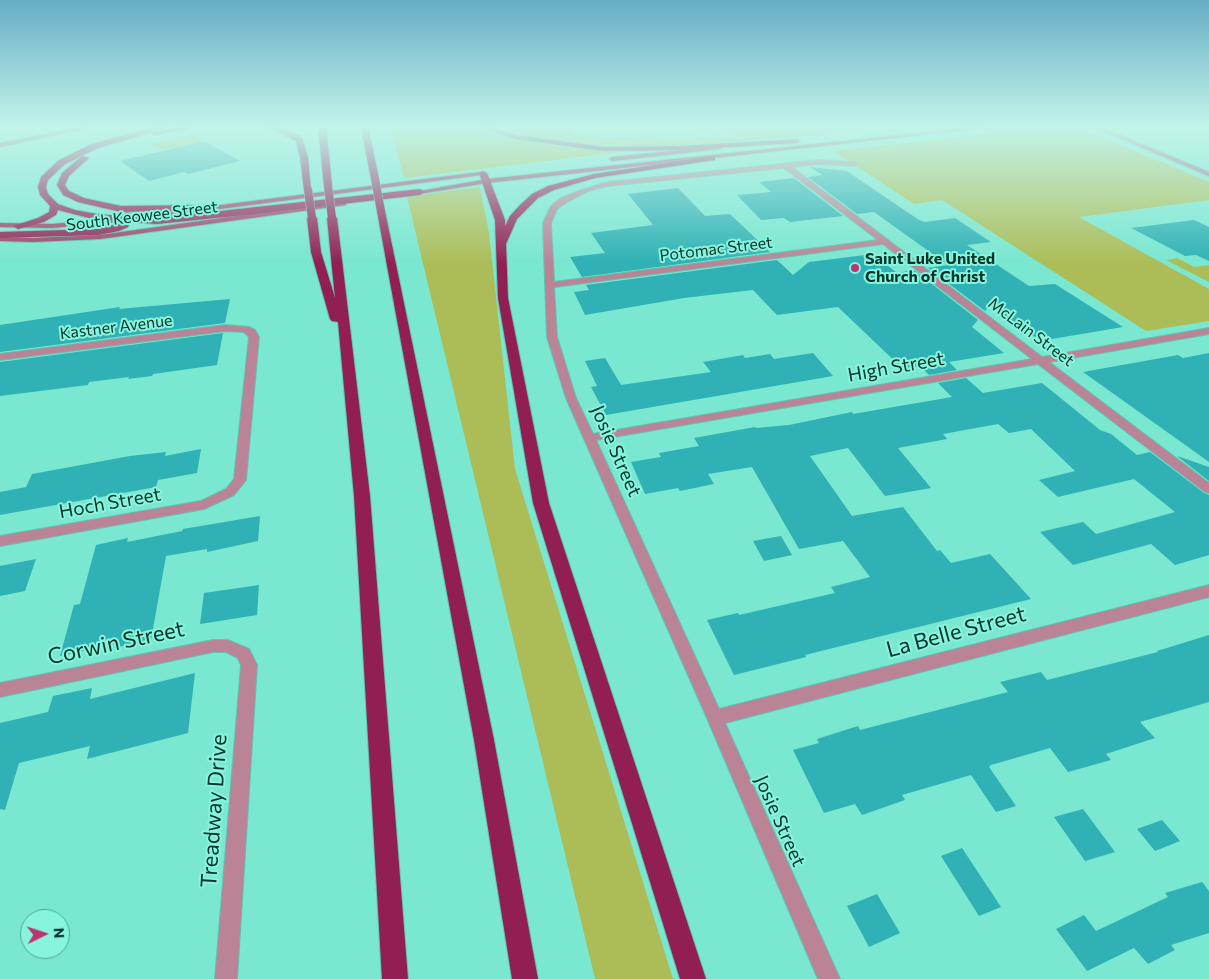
<!DOCTYPE html>
<style>
body{margin:0}
#map{position:relative;width:1209px;height:979px;overflow:hidden;background:#7ae7d0;font-family:Commissioner,sans-serif}
canvas{display:block}
.north{position:absolute;left:20px;top:909px;width:50px;height:50px;box-sizing:border-box;background:#87f5dd;border:1px solid #51a795;border-radius:50%;rotate:86deg;font-size:14px;font-weight:700;line-height:20px;text-align:center;color:#00332a}
.north::after{content:'';display:block;margin:auto;width:18px;height:22px;background:#bd3471;clip-path:polygon(50% 0,100% 100%,50% 72%,0 100%)}
</style>
<div id="map">
<canvas width="1209" height="979"></canvas>
<div class="north">N</div>
</div>
<script>
const ctx = document.querySelector('canvas').getContext('2d');
ctx.lineJoin = 'round';
function fillPath(path, color) {
  ctx.fillStyle = color;
  ctx.fill(path, 'evenodd');
}
function poly(rows) {
  const path = new Path2D();
  for (const r of rows) {
    path.moveTo(r[0], r[1]);
    for (let i = 2; i < r.length; i += 2) path.lineTo(r[i], r[i + 1]);
  }
  return path;
}
function trace(path, color, width, dash) {
  ctx.strokeStyle = color;
  ctx.lineWidth = width;
  ctx.lineCap = dash ? 'butt' : 'round';
  ctx.setLineDash(dash || []);
  ctx.stroke(path);
}
function drawText(font, color, halo, rows, align = 'center') {
  ctx.font = font + ' Commissioner,sans-serif';
  ctx.lineWidth = 4;
  ctx.setLineDash([]);
  ctx.textBaseline = 'middle';
  ctx.strokeStyle = halo;
  ctx.fillStyle = color;
  for (const [text, x, y, turn = 0] of rows) {
    ctx.save();
    ctx.translate(x, y);
    ctx.rotate((+turn || 0) * Math.PI / 180);
    ctx.textAlign = isNaN(turn) ? turn : align;
    if (halo) ctx.strokeText(text, 0, 0);
    ctx.fillText(text, 0, 0);
    ctx.restore();
  }
}
fillPath(poly([
 [390,126,475,126,490,132,542,144,573,148,630,151,404,178],
 [494,126,576,126,573,136,694,140,695,137,736,137,736,133,728,133,728,130,637,126,725,128,726,126,898,126,772,139,639,148,559,142,518,134],
 [1059,126,1075,128,1092,133,1209,182,1209,200,1079,217,1209,289,1209,321,1146,331,942,200,914,204,833,151],
 [194,134,204,141,161,150,152,144],
 [480,187,489,233,515,469,673,979,595,979,407,197],
 [1177,258,1194,267,1209,265,1209,282,1166,260]
]), '#acbd58');
fillPath(poly([
 [204,141,240,161,188,174,184,172,149,181,120,161],
 [810,167,847,171,919,220,925,222,955,218,991,242,967,245,1029,286,1055,284,1123,327,1040,341,989,305,985,311,928,268,948,265,874,212,857,214,808,177,822,175],
 [794,178,843,216,790,222,784,218,761,220,737,195,771,192,759,182],
 [678,188,705,216,730,214,770,252,582,277,570,257,605,253,591,233,653,225,628,194],
 [1194,220,1209,227,1209,261,1196,255,1185,256,1131,228],
 [873,254,897,273,914,270,978,320,972,327,1004,353,949,362,957,370,929,375,920,366,903,369,838,307,777,315,753,290,684,298,585,315,574,292,589,290,586,285,777,260,793,275,809,262],
 [230,299,225,323,0,352,0,325,120,307,119,309],
 [223,333,217,365,153,374,152,376,128,379,129,377,89,382,88,385,0,396,0,362],
 [813,353,833,376,606,415,591,387,597,386,585,361,605,358,621,385,711,372,703,362,743,355,745,358,770,354,774,359],
 [1209,353,1209,462,1083,372,1178,355,1183,358],
 [966,378,983,393,1042,383,1100,430,1111,434,1137,455,1150,452,1204,493,1209,495,1209,555,1175,565,1151,544,1073,565,1040,532,1083,522,1096,534,1175,512,1134,479,1058,497,1039,480,1075,471,1031,429,1009,433,998,424,943,434,947,439,898,448,931,488,885,496,848,448,810,456,852,516,903,507,937,551,940,550,951,563,990,554,1031,599,805,655,806,657,734,675,707,620,738,613,739,615,835,593,831,587,870,577,843,541,799,549,752,467,708,474,714,484,680,491,678,488,645,494,631,462,661,457,659,453,699,446,694,438,755,427,756,428,789,425,852,412,853,414,952,397,938,383],
 [201,449,197,473,158,480,156,487,0,515,0,492,26,487,32,474,130,456,166,452,165,456],
 [1177,456,1209,467,1209,481],
 [260,516,258,541,207,552,207,549,166,556,151,640,114,648,115,644,60,656,74,605,80,604,96,545,128,538,127,542,182,531,183,529],
 [781,536,792,555,764,561,753,541],
 [36,559,25,591,0,596,0,566],
 [259,585,257,615,200,624,204,593],
 [1209,635,1209,702,1140,722,1155,738,1106,754,1111,760,1068,772,1050,748,991,765,989,767,1016,806,996,812,971,775,902,795,905,800,862,815,855,804,824,813,793,750,819,743,817,739,858,726,860,730,1008,692,1000,682,1041,672,1047,680,1158,652,1157,651],
 [195,673,188,733,87,759,90,746,19,763,5,810,0,809,0,723,48,712,53,696,92,688,90,699],
 [1083,809,1115,852,1085,861,1054,817],
 [1162,820,1180,841,1155,851,1137,829],
 [962,848,1001,907,979,916,941,856],
 [1202,882,1209,891,1209,933,1171,945,1175,950,1148,964,1134,948,1087,971,1056,929,1084,915,1096,931,1168,897,1165,893],
 [877,894,900,933,869,947,847,906]
]), '#2fb1b5');
const minor = poly([
 [42,126,49,126,58,134,53,135,42,126],
 [818,160,855,162,858,164,855,166,818,164,792,167,1042,357,1209,328,1209,334,1049,362,1209,483,1209,493,1205,492,1038,364,596,440,719,709,1209,585,1209,597,725,723,840,979,818,979,707,718,566,398,547,337,543,223,551,206,561,198,584,189,608,182,818,160],
 [784,168,878,240,554,282,551,223,557,209,567,202,588,191,608,186,784,168],
 [883,244,1032,359,593,434,576,398,557,337,554,287,883,244],
 [225,325,249,327,255,330,259,337,246,480,234,495,204,509,0,546,0,536,201,501,226,489,234,479,249,337,244,332,225,331,0,360,0,354,225,325],
 [213,640,228,640,249,649,257,665,237,979,215,979,241,665,238,658,226,652,213,652,0,697,0,683,213,640]
]);
const secondary = poly([
 [1090,126,1099,126,1209,172,1209,176,1090,126]
]);
const primary = poly([
 [85,126,98,126,0,147,0,143,85,126],
 [982,126,1004,126,487,183,407,196,403,194,487,179,982,126],
 [719,146,722,148,721,149,612,161,609,159,612,157,719,146],
 [480,172,482,173,482,175,127,221,52,228,0,227,0,223,52,224,127,217,480,172],
 [343,201,346,201,346,205,100,239,33,242,0,241,0,237,33,238,100,235,343,201]
]);
const motorway = poly([
 [157,126,169,126,158,131,184,126,202,126,156,135,153,135,153,132,98,148,65,164,48,180,46,187,48,194,58,204,75,210,97,214,122,216,127,212,130,213,131,217,157,218,420,189,424,192,420,195,246,215,157,224,130,222,128,227,119,231,99,235,0,238,0,232,99,229,121,223,121,221,97,220,58,210,56,215,44,222,18,229,13,226,38,218,49,212,50,206,40,195,38,187,41,177,59,160,92,144,157,126],
 [263,126,274,126,288,130,302,138,308,157,311,192,304,190,300,157,296,141,282,134,263,126],
 [318,126,326,126,332,186,328,189,324,186,318,126],
 [361,126,368,126,379,179,378,181,371,179,361,126],
 [477,126,488,126,516,135,604,147,681,146,797,139,801,141,797,143,681,150,604,151,515,139,477,126],
 [82,156,89,158,69,176,65,185,69,191,84,198,121,206,194,205,198,208,194,211,121,212,78,202,63,195,57,185,62,173,82,156],
 [712,156,715,156,715,160,595,178,554,190,538,198,517,219,506,244,508,298,549,503,706,979,680,979,533,503,498,298,495,220,479,173,483,171,487,173,505,220,505,226,510,216,520,205,532,194,548,186,594,174,712,156],
 [381,208,385,211,494,740,538,979,512,979,474,740,377,211,381,208],
 [312,215,317,218,321,252,335,298,327,218,332,215,337,218,370,496,408,979,382,979,354,496,338,322,332,321,330,319,311,252,307,218,312,215]
]);
trace(minor, '#62c3af', 2);
trace(secondary, '#62c3af', 2);
trace(primary, '#62c3af', 2);
trace(motorway, '#62c3af', 2);
fillPath(minor, '#ba8496');
fillPath(secondary, '#ab5d7a');
fillPath(primary, '#9e3f66');
fillPath(motorway, '#921f54');
const motorwayBridge = poly([
 [375,179,381,211],
 [328,186,332,218],
 [308,190,312,218]
]);
trace(motorwayBridge, '#62c3af', 9, []);
trace(motorwayBridge, '#921f54', 8);
const sky = ctx.createLinearGradient(0, 0, 0, 263);
sky.addColorStop(0, '#66adc4');
sky.addColorStop(0.48, '#c3f4ea');
sky.addColorStop(1, '#c3f4ea00');
ctx.fillStyle = sky;
ctx.fillRect(0, 0, 1209, 263);
for (const [x, y, r, color] of [
 [855,268,5,"#bd3471"]
]) {
  const dot = new Path2D();
  dot.arc(x, y, r, 0, 2 * Math.PI);
  ctx.fillStyle = color;
  ctx.fill(dot);
  trace(dot, '#87f5dd', 2);
}
drawText('16px', '#00332a', '#87f5dd', [
 ["South Keowee Street",142,216,-7],
 ["Potomac Street",716,249,-7],
 ["Kastner Avenue",116,327,-7],
 ["McLain Street",1031,332,37]
]);
drawText('bold 16px', '#00332a', '#87f5dd', [
 ["Saint Luke United",865,259],
 ["Church of Christ",865,277]
], 'left');
drawText('19px', '#00332a', '#87f5dd', [
 ["High Street",896,367,-10],
 ["Josie Street",616,451,66],
 ["Hoch Street",110,503,-10],
 ["Josie Street",780,821,66]
]);
drawText('22px', '#00332a', '#87f5dd', [
 ["La Belle Street",956,632,-15],
 ["Corwin Street",116,643,-12],
 ["Treadway Drive",214,811,-86]
]);
</script>
